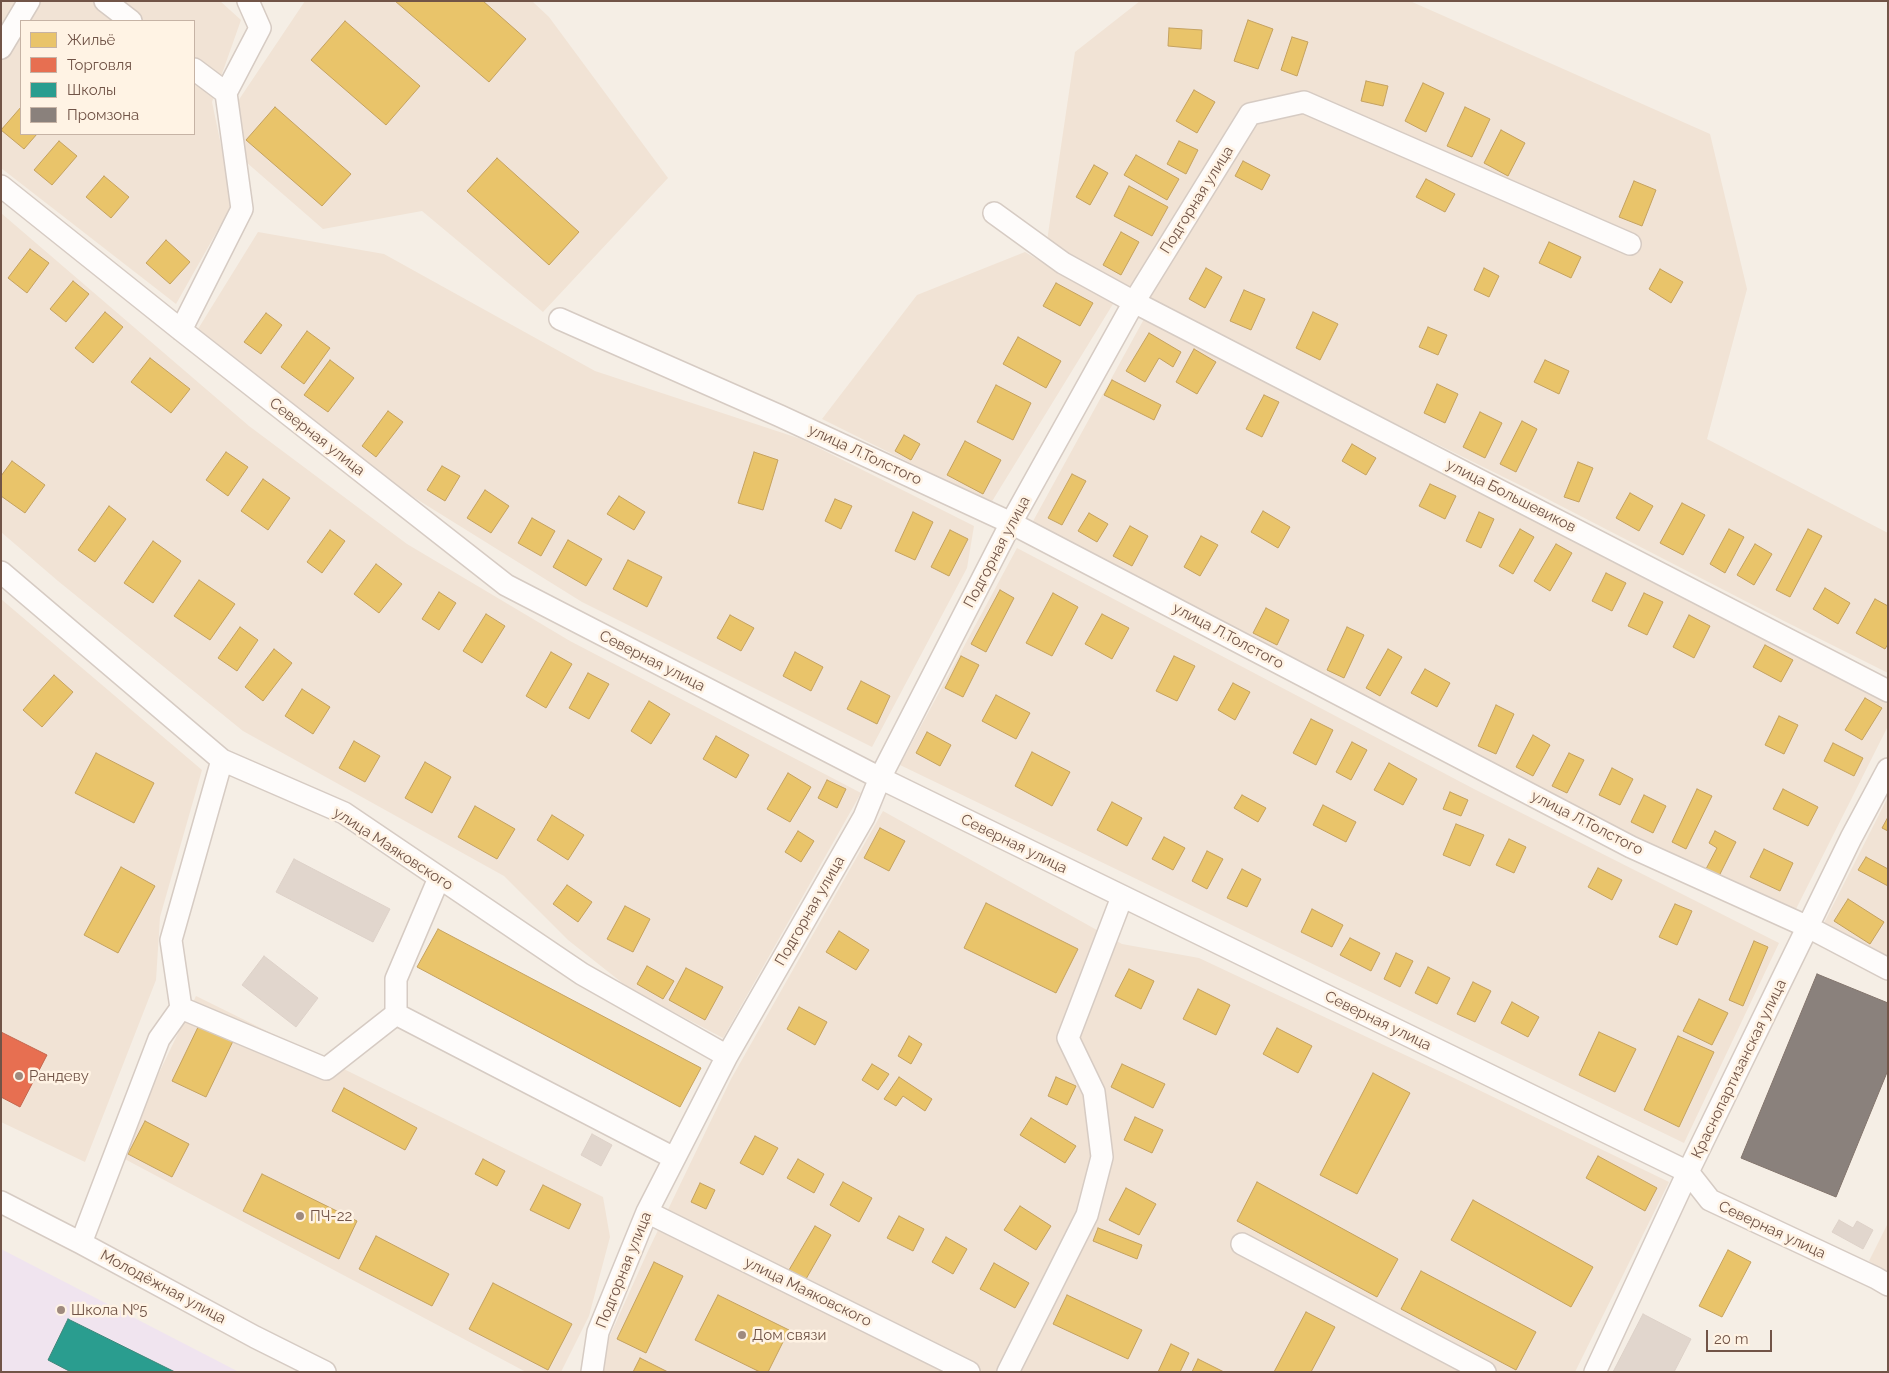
<!DOCTYPE html>
<meta charset="utf-8">
<style>
body{margin:0}
#map{position:relative;width:1889px;height:1373px;overflow:hidden;background:#f5eee5;font-family:Raleway,sans-serif}
canvas{display:block}
.frame{position:absolute;inset:0;border:2px solid #715447;pointer-events:none}
.legend{position:absolute;left:20px;top:20px;width:175px;height:115px;box-sizing:border-box;background:#fff3e4;border:1px solid #c6b3a5;margin:0;padding:6px 9px;list-style:none;font-size:15px;color:#715447}
.legend li{display:flex;align-items:center;gap:10px;height:25px}
.legend b{width:25px;border:1px solid #c6b3a5}
.scale{position:absolute;left:1706px;top:1330px;width:66px;height:22px;box-sizing:border-box;border:2px solid #715447;border-top:0;padding-left:6px;font-size:15px;line-height:18px;white-space:nowrap;color:#715447;-webkit-text-stroke:4px #fff3e4;paint-order:stroke}
</style>
<div id="map">
<canvas width="1889" height="1373"></canvas>
<div class="frame"></div>
<ul class="legend">
<li><b style="height:14px;background:#e9c46a"></b>Жильё</li>
<li><b style="height:14px;background:#e76f51"></b>Торговля</li>
<li><b style="height:14px;background:#2a9d8f"></b>Школы</li>
<li><b style="height:14px;background:#8a817c"></b>Промзона</li>
</ul>
<div class="scale">20 m</div>
</div>
<script>
const ctx = document.querySelector('canvas').getContext('2d');
ctx.lineJoin = 'round';
function fillPath(path, color) {
  ctx.fillStyle = color;
  ctx.fill(path, 'evenodd');
}
function poly(rows) {
  const path = new Path2D();
  for (const r of rows) {
    path.moveTo(r[0], r[1]);
    for (let i = 2; i < r.length; i += 2) path.lineTo(r[i], r[i + 1]);
  }
  return path;
}
function trace(path, color, width, dash) {
  ctx.strokeStyle = color;
  ctx.lineWidth = width;
  ctx.lineCap = dash ? 'butt' : 'round';
  ctx.setLineDash(dash || []);
  ctx.stroke(path);
}
function drawText(font, color, halo, rows, align = 'center') {
  ctx.font = font + ' Raleway,sans-serif';
  ctx.lineWidth = 5;
  ctx.setLineDash([]);
  ctx.textBaseline = 'middle';
  ctx.strokeStyle = halo;
  ctx.fillStyle = color;
  for (const [text, x, y, turn = 0] of rows) {
    ctx.save();
    ctx.translate(x, y);
    ctx.rotate((+turn || 0) * Math.PI / 180);
    ctx.textAlign = isNaN(turn) ? turn : align;
    if (halo) ctx.strokeText(text, 0, 0);
    ctx.fillText(text, 0, 0);
    ctx.restore();
  }
}
fillPath(poly([
 [1,1,220,1,241,20,212,102,233,203,176,304,1,168],
 [21,21,194,21,194,134,21,134],
 [305,1,532,1,549,17,668,178,543,312,422,211,323,229,238,155,234,107],
 [1140,1,1410,1,1710,134,1747,289,1707,439,1888,533,1888,673,1784,621,1532,491,1161,308,1047,241,1075,52],
 [1,213,249,426,407,544,570,641,861,793,723,1038,630,989,568,940,504,876,243,731,58,581,1,532],
 [258,232,384,254,595,371,801,439,974,526,967,568,872,747,582,602,402,490,198,329],
 [1025,252,1113,304,991,503,822,419,917,295],
 [1144,319,1438,468,1589,550,1888,703,1888,726,1794,913,1585,815,1032,523],
 [1017,548,1474,789,1779,943,1684,1143,900,765],
 [1,599,202,770,160,917,156,980,85,1162,1,1122],
 [1888,797,1888,960,1823,925],
 [883,811,1122,944,1199,958,1454,1078,1669,1182,1575,1372,603,1372,608,1340,648,1251,731,1079],
 [196,996,603,1197,610,1237,589,1316,561,1372,526,1372,119,1156],
 [1888,1223,1888,1274,1869,1261]
]), '#f1e3d5');
fillPath(poly([
 [1,1249,239,1372,1,1372]
]), '#f0e4ef');
const homes = poly([
 [395,1,483,1,526,39,489,82,395,1],
 [1248,20,1273,29,1258,69,1234,61,1248,20],
 [345,21,420,86,386,125,311,60,345,21],
 [1169,28,1202,30,1201,49,1168,46,1169,28],
 [1292,37,1308,42,1297,76,1281,70,1292,37],
 [1366,81,1388,86,1383,106,1361,101,1366,81],
 [1423,83,1444,93,1426,132,1405,121,1423,83],
 [1194,90,1215,102,1197,133,1176,121,1194,90],
 [21,107,21,134,37,134,24,149,1,130,21,107],
 [275,107,351,174,322,206,246,140,275,107],
 [1465,107,1490,119,1472,157,1447,146,1465,107],
 [1501,130,1525,143,1508,176,1484,163,1501,130],
 [59,141,77,156,52,185,34,170,59,141],
 [1179,141,1198,150,1186,174,1167,164,1179,141],
 [1136,155,1179,179,1167,200,1124,175,1136,155],
 [497,158,579,232,549,265,467,191,497,158],
 [1243,161,1270,175,1262,190,1235,176,1243,161],
 [1094,165,1108,173,1090,205,1076,197,1094,165],
 [104,176,129,197,111,218,86,197,104,176],
 [1426,179,1455,194,1445,212,1416,197,1426,179],
 [1634,181,1656,190,1642,226,1619,217,1634,181],
 [1129,186,1168,207,1152,236,1114,216,1129,186],
 [1121,232,1139,242,1121,275,1103,265,1121,232],
 [166,240,190,262,170,284,146,263,166,240],
 [1549,242,1581,257,1571,278,1539,263,1549,242],
 [30,249,49,263,27,293,8,278,30,249],
 [1206,268,1222,277,1205,308,1189,299,1206,268],
 [1484,268,1499,276,1489,297,1474,290,1484,268],
 [1660,269,1683,282,1671,303,1649,289,1660,269],
 [73,281,89,294,66,322,50,309,73,281],
 [1056,283,1093,303,1080,326,1043,306,1056,283],
 [1244,290,1265,299,1251,330,1230,321,1244,290],
 [105,312,123,327,93,363,75,348,105,312],
 [1313,312,1338,324,1320,360,1296,348,1313,312],
 [266,313,282,325,261,354,244,342,266,313],
 [1428,327,1447,335,1438,355,1419,347,1428,327],
 [307,331,330,348,304,384,281,367,307,331],
 [1149,333,1181,352,1173,367,1159,358,1145,382,1126,371,1149,333],
 [1018,337,1061,361,1046,388,1003,364,1018,337],
 [1194,349,1216,362,1197,394,1176,382,1194,349],
 [150,358,190,389,171,413,131,382,150,358],
 [330,360,354,378,328,412,304,395,330,360],
 [1545,360,1569,371,1559,394,1534,382,1545,360],
 [1112,380,1161,405,1154,420,1104,395,1112,380],
 [1437,384,1458,394,1445,423,1424,413,1437,384],
 [996,385,1031,403,1013,440,977,422,996,385],
 [1264,395,1279,402,1262,437,1246,429,1264,395],
 [388,411,403,422,376,457,362,446,388,411],
 [1480,412,1502,423,1485,458,1463,447,1480,412],
 [1522,421,1537,429,1516,472,1500,464,1522,421],
 [904,435,920,444,911,460,895,451,904,435],
 [965,441,1001,460,983,494,947,475,965,441],
 [1352,444,1376,458,1366,475,1342,461,1352,444],
 [226,452,248,467,228,496,206,480,226,452],
 [754,452,778,460,763,510,738,503,754,452],
 [12,461,45,485,25,513,1,496,1,476,12,461],
 [1578,462,1593,468,1579,502,1564,497,1578,462],
 [442,466,460,476,445,501,427,490,442,466],
 [1072,474,1086,481,1062,525,1048,518,1072,474],
 [263,479,290,498,268,530,241,511,263,479],
 [1430,484,1456,496,1445,519,1419,506,1430,484],
 [485,490,509,506,491,533,467,518,485,490],
 [1630,493,1653,506,1639,531,1616,518,1630,493],
 [619,496,645,512,634,530,607,514,619,496],
 [835,499,852,506,841,529,825,521,835,499],
 [1682,503,1705,515,1683,555,1660,543,1682,503],
 [109,506,126,519,95,562,78,550,109,506],
 [1263,511,1290,527,1278,548,1251,532,1263,511],
 [913,512,933,522,915,560,895,551,913,512],
 [1479,512,1494,519,1481,548,1466,541,1479,512],
 [1089,513,1108,524,1097,542,1078,531,1089,513],
 [532,518,555,531,541,556,518,543,532,518],
 [1130,526,1148,536,1132,566,1113,556,1130,526],
 [1520,529,1534,537,1513,574,1499,566,1520,529],
 [1729,529,1744,537,1725,573,1710,564,1729,529],
 [1808,529,1822,536,1790,597,1776,590,1808,529],
 [330,530,345,541,322,573,307,562,330,530],
 [950,530,968,539,949,576,931,567,950,530],
 [1201,536,1218,545,1200,576,1184,567,1201,536],
 [568,540,602,559,586,586,553,567,568,540],
 [153,541,181,561,153,603,124,583,153,541],
 [1556,544,1572,553,1550,591,1534,581,1556,544],
 [1755,544,1772,554,1754,585,1737,575,1755,544],
 [628,560,662,577,647,607,613,589,628,560],
 [376,564,402,584,379,613,354,594,376,564],
 [1606,573,1626,583,1612,611,1592,601,1606,573],
 [199,580,235,604,210,640,174,616,199,580],
 [1825,588,1850,603,1838,624,1813,609,1825,588],
 [1000,590,1014,598,986,652,971,644,1000,590],
 [439,592,456,603,439,630,422,619,439,592],
 [1053,593,1078,607,1052,656,1026,643,1053,593],
 [1644,593,1663,602,1647,635,1628,626,1644,593],
 [1875,599,1888,606,1888,644,1885,649,1856,633,1875,599],
 [1266,608,1289,620,1277,645,1253,633,1266,608],
 [486,614,505,626,482,663,463,651,486,614],
 [1102,614,1129,628,1112,659,1085,644,1102,614],
 [730,615,754,628,741,651,717,638,730,615],
 [1689,615,1710,626,1694,658,1673,647,1689,615],
 [240,627,258,640,237,671,218,658,240,627],
 [1347,627,1364,635,1344,678,1327,670,1347,627],
 [1765,645,1793,660,1781,682,1753,667,1765,645],
 [274,649,292,663,263,701,245,687,274,649],
 [1388,649,1402,657,1380,696,1366,688,1388,649],
 [551,652,572,664,546,708,526,696,551,652],
 [795,652,823,667,811,691,783,676,795,652],
 [961,656,979,665,963,697,945,688,961,656],
 [1174,656,1195,666,1177,701,1156,691,1174,656],
 [1425,669,1450,683,1437,707,1411,693,1425,669],
 [588,673,609,684,589,719,569,708,588,673],
 [54,675,73,692,42,727,23,710,54,675],
 [861,681,890,696,877,724,847,709,861,681],
 [1233,683,1250,692,1235,720,1218,710,1233,683],
 [302,689,330,707,313,734,285,716,302,689],
 [996,695,1030,713,1016,739,982,721,996,695],
 [1865,698,1882,708,1862,740,1845,730,1865,698],
 [649,701,670,714,651,744,631,731,649,701],
 [1496,705,1514,714,1496,754,1478,746,1496,705],
 [1779,716,1798,725,1784,754,1765,745,1779,716],
 [1311,719,1333,730,1316,765,1293,753,1311,719],
 [927,732,951,745,940,766,916,753,927,732],
 [1533,735,1550,745,1533,776,1516,767,1533,735],
 [716,736,749,755,736,778,703,759,716,736],
 [354,741,380,756,365,782,339,768,354,741],
 [1352,742,1367,750,1351,780,1336,772,1352,742],
 [1833,743,1863,758,1854,776,1824,761,1833,743],
 [1032,752,1070,772,1052,806,1015,786,1032,752],
 [96,753,154,783,134,823,75,793,96,753],
 [1569,753,1584,760,1567,793,1552,786,1569,753],
 [425,762,451,777,432,813,405,798,425,762],
 [1389,763,1417,779,1403,805,1374,790,1389,763],
 [1612,768,1633,779,1620,805,1599,795,1612,768],
 [788,773,811,787,790,822,767,809,788,773],
 [827,780,846,789,837,808,818,798,827,780],
 [1697,789,1712,796,1686,849,1672,842,1697,789],
 [1783,789,1818,807,1808,826,1773,809,1783,789],
 [1450,792,1468,800,1461,816,1443,809,1450,792],
 [1242,795,1266,808,1258,822,1234,808,1242,795],
 [1644,795,1666,806,1653,833,1631,822,1644,795],
 [1112,802,1142,818,1127,846,1097,830,1112,802],
 [1323,805,1356,822,1346,842,1313,825,1323,805],
 [475,806,515,829,497,859,458,837,475,806],
 [552,815,584,835,568,860,537,840,552,815],
 [1888,817,1888,831,1882,828,1888,817],
 [1456,824,1484,835,1470,866,1443,855,1456,824],
 [880,828,905,841,889,871,864,858,880,828],
 [798,831,814,841,801,862,785,852,798,831],
 [1715,831,1736,842,1719,876,1706,869,1717,848,1709,843,1715,831],
 [1164,837,1185,848,1173,870,1152,859,1164,837],
 [1509,839,1526,847,1514,873,1496,865,1509,839],
 [1764,849,1793,863,1780,891,1750,877,1764,849],
 [1207,851,1223,859,1207,889,1192,881,1207,851],
 [1866,857,1888,869,1888,886,1858,870,1866,857],
 [121,867,155,886,118,953,84,935,121,867],
 [1598,868,1622,880,1612,900,1588,887,1598,868],
 [1242,869,1261,879,1247,907,1227,898,1242,869],
 [567,885,592,902,578,922,553,904,567,885],
 [1848,899,1884,922,1870,944,1834,921,1848,899],
 [986,903,1078,949,1056,993,964,948,986,903],
 [1675,904,1692,911,1677,945,1659,937,1675,904],
 [625,906,650,919,633,952,607,939,625,906],
 [1312,909,1343,925,1332,947,1301,932,1312,909],
 [438,929,701,1068,680,1107,417,967,438,929],
 [839,931,869,950,856,970,826,952,839,931],
 [1350,938,1380,953,1371,971,1340,955,1350,938],
 [1754,941,1768,947,1743,1006,1729,1000,1754,941],
 [1396,953,1413,961,1400,987,1384,979,1396,953],
 [647,966,674,981,663,999,637,984,647,966],
 [1428,967,1450,978,1437,1004,1415,993,1428,967],
 [686,968,723,987,705,1020,669,1000,686,968],
 [1129,969,1154,981,1141,1009,1115,996,1129,969],
 [1473,982,1491,991,1475,1022,1457,1014,1473,982],
 [1198,989,1230,1005,1216,1035,1183,1019,1198,989],
 [1699,999,1728,1013,1712,1045,1683,1031,1699,999],
 [1512,1002,1539,1017,1528,1037,1501,1023,1512,1002],
 [799,1007,827,1022,815,1045,787,1029,799,1007],
 [201,1021,235,1037,206,1097,172,1081,201,1021],
 [1277,1028,1312,1046,1298,1073,1263,1054,1277,1028],
 [1599,1032,1636,1049,1615,1092,1579,1075,1599,1032],
 [909,1036,922,1044,911,1064,898,1056,909,1036],
 [1678,1036,1714,1052,1679,1127,1644,1110,1678,1036],
 [872,1064,889,1074,878,1090,862,1080,872,1064],
 [1122,1064,1165,1084,1153,1108,1111,1087,1122,1064],
 [1373,1073,1410,1093,1357,1194,1320,1175,1373,1073],
 [899,1077,932,1099,925,1111,903,1096,896,1106,884,1099,899,1077],
 [1056,1077,1076,1086,1067,1105,1048,1096,1056,1077],
 [344,1088,417,1128,405,1150,332,1111,344,1088],
 [1135,1117,1163,1130,1152,1153,1124,1140,1135,1117],
 [1031,1118,1076,1146,1065,1163,1020,1135,1031,1118],
 [145,1121,189,1144,172,1177,128,1154,145,1121],
 [755,1136,778,1148,763,1175,740,1163,755,1136],
 [1598,1156,1657,1188,1645,1211,1586,1178,1598,1156],
 [483,1159,505,1171,497,1186,475,1174,483,1159],
 [798,1159,824,1174,814,1193,787,1178,798,1159],
 [262,1174,357,1221,339,1259,243,1211,262,1174],
 [843,1182,872,1198,859,1222,830,1205,843,1182],
 [1257,1182,1398,1259,1377,1297,1237,1221,1257,1182],
 [700,1183,715,1190,706,1209,691,1202,700,1183],
 [543,1185,581,1204,569,1229,530,1210,543,1185],
 [1126,1188,1156,1204,1139,1235,1109,1220,1126,1188],
 [1473,1200,1593,1267,1571,1307,1451,1240,1473,1200],
 [1020,1206,1051,1226,1036,1250,1004,1230,1020,1206],
 [899,1216,924,1229,913,1251,887,1238,899,1216],
 [815,1226,831,1235,806,1279,789,1270,815,1226],
 [1098,1228,1142,1245,1137,1259,1093,1241,1098,1228],
 [376,1236,449,1274,432,1306,359,1269,376,1236],
 [946,1237,967,1249,953,1274,932,1262,946,1237],
 [1728,1250,1751,1262,1722,1317,1699,1306,1728,1250],
 [654,1262,683,1276,646,1353,617,1339,654,1262],
 [994,1263,1029,1283,1015,1308,980,1289,994,1263],
 [1421,1271,1536,1332,1516,1370,1401,1309,1421,1271],
 [493,1283,572,1324,548,1370,469,1329,493,1283],
 [718,1295,789,1330,768,1372,760,1372,695,1340,718,1295],
 [1067,1295,1142,1330,1128,1359,1053,1324,1067,1295],
 [1306,1312,1335,1327,1311,1372,1274,1372,1306,1312],
 [1171,1344,1189,1353,1180,1372,1158,1372,1171,1344],
 [640,1358,668,1372,633,1372,640,1358],
 [1198,1359,1224,1372,1192,1372,1198,1359]
]);
fillPath(homes, '#e9c46a');
trace(homes, '#c5a260', 1);
const shops = poly([
 [1,1032,47,1055,20,1107,1,1097,1,1032]
]);
fillPath(shops, '#e76f51');
trace(shops, '#c4674e', 1);
const schools = poly([
 [68,1319,175,1372,71,1372,48,1360,68,1319]
]);
fillPath(schools, '#2a9d8f');
trace(schools, '#3f8779', 1);
const industry = poly([
 [1817,974,1888,1003,1888,1070,1836,1197,1741,1158,1817,974]
]);
fillPath(industry, '#8a817c');
trace(industry, '#82746c', 1);
const building = poly([
 [294,859,390,909,373,942,276,892,294,859],
 [264,956,318,998,296,1027,242,985,264,956],
 [592,1134,612,1145,601,1166,581,1155,592,1134],
 [1839,1220,1853,1228,1857,1221,1873,1230,1863,1249,1832,1232,1839,1220],
 [1643,1314,1691,1339,1674,1372,1613,1372,1643,1314]
]);
fillPath(building, '#e1d6cd');
trace(building, '#ddd1c8', 1);
const minor = poly([
 [105,1,131,21],
 [1,48,29,1],
 [194,69,226,93],
 [1,186,181,330,506,585,880,778,1688,1172,1710,1200,1876,1278,1888,1285],
 [994,213,1063,263,1134,302,1888,691],
 [560,319,780,416,1011,523,1631,847,1808,927,1888,969],
 [181,330,242,209,226,93,260,28,248,1],
 [1,572,222,760,344,813,582,974,727,1056],
 [181,1008,326,1069,396,1014,674,1158],
 [396,1014,396,979,439,878],
 [1,1202,81,1243,255,1337,325,1372],
 [647,1212,969,1372],
 [81,1243,159,1039,181,1008,171,940,222,760],
 [1242,1244,1485,1372],
 [592,1372,598,1332,647,1212,727,1056,864,817,880,778,1011,523,1134,302,1250,114,1304,102,1630,244],
 [1008,1372,1087,1215,1102,1157,1094,1092,1068,1038,1122,897],
 [1595,1372,1688,1172,1851,838,1888,769]
]);
trace(minor, '#d6cbc3', 24);
trace(minor, '#fefcfb', 21);
for (const [x, y, r, color] of [
 [19,1076,5,"#9f8a7e"],
 [300,1216,5,"#9f8a7e"],
 [61,1310,5,"#9f8a7e"],
 [742,1335,5,"#9f8a7e"]
]) {
  const dot = new Path2D();
  dot.arc(x, y, r, 0, 2 * Math.PI);
  ctx.fillStyle = color;
  ctx.fill(dot);
  trace(dot, '#fff3e4', 2);
}
drawText('15px', '#715447', '#fff3e4', [
 ["Подгорная улица",1197,200,-58],
 ["Северная улица",317,437,38],
 ["улица Л.Толстого",865,455,25],
 ["улица Большевиков",1511,496,27],
 ["Подгорная улица",997,552,-62],
 ["улица Л.Толстого",1228,636,28],
 ["Северная улица",652,661,27],
 ["улица Л.Толстого",1587,823,27],
 ["Северная улица",1014,844,26],
 ["улица Маяковского",393,849,33],
 ["Подгорная улица",810,911,-60],
 ["Северная улица",1378,1021,26],
 ["Краснопартизанская улица",1739,1069,-64],
 ["Северная улица",1772,1230,25],
 ["Подгорная улица",624,1270,-68],
 ["Молодёжная улица",163,1287,28],
 ["улица Маяковского",808,1292,26]
]);
drawText('15px', '#715447', '#fff3e4', [
 ["Рандеву",29,1076],
 ["ПЧ-22",310,1216],
 ["Школа №5",71,1310],
 ["Дом связи",752,1335]
], 'left');
</script>
